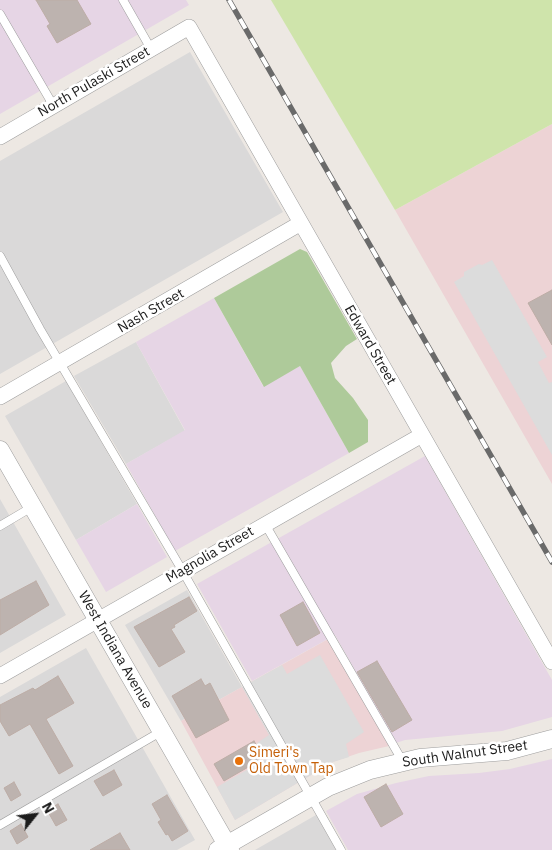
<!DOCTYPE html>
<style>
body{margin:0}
#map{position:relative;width:552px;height:850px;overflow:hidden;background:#ede8e3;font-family:"IBM Plex Sans",sans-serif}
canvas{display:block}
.north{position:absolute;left:10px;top:790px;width:50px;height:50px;-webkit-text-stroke:4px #fff;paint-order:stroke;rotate:61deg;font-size:14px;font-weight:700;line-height:20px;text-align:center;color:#1c1c1c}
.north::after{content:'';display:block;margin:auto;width:18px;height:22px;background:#1c1c1c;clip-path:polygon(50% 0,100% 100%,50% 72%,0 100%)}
</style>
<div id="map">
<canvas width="552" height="850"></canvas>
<div class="north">N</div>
</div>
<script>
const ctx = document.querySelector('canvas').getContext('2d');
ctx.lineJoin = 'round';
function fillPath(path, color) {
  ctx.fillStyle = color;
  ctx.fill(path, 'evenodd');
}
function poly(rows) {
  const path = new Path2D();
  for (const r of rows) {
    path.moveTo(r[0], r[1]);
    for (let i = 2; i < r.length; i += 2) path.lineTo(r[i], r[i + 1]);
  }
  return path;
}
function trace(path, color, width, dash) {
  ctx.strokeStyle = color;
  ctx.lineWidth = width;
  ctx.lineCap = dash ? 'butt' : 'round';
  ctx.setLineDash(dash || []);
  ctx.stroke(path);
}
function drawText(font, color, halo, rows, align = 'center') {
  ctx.font = font + ' "IBM Plex Sans",sans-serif';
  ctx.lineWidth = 5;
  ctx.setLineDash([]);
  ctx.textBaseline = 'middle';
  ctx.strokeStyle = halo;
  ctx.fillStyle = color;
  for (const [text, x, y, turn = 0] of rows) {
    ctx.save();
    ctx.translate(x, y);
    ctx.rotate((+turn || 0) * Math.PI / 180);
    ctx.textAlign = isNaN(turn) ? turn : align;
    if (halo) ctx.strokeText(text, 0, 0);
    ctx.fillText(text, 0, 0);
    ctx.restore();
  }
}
fillPath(poly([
 [190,52,283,212,0,374,0,161],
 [136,342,185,431,126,464,74,376],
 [66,381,137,504,76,540,5,416],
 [0,499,66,615,0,653],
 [187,590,242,687,181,721,125,625],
 [86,648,195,840,177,850,0,850,0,697],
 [316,815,336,850,255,850]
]), '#dad9d9');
fillPath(poly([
 [552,124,552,484,395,210],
 [328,639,389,746,359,753,333,762,235,820,181,721]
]), '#edd3d5');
fillPath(poly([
 [0,0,186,0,189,5,0,114],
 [214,298,263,386,300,366,349,453,175,551,126,464,185,430,136,342],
 [425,456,552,680,552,717,502,731,405,740,396,743,335,635,252,681,197,584],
 [137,504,167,557,106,592,76,540],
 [552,759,552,850,348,850,326,811,357,794,396,783,429,776,479,773,510,769]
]), '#e6d5e5');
fillPath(poly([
 [271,0,552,0,552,124,395,210]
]), '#cfe4ab');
fillPath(poly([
 [300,249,307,252,357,339,346,346,331,363,335,378,353,398,368,420,368,442,349,453,300,366,264,387,214,298]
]), '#aeca9a');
fillPath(poly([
 [492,260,547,357,538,362,549,383,552,382,552,455,454,282,464,276,464,272,479,264,482,265],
 [320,655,364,732,346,744,349,757,333,762,235,820,217,787,266,759,257,743,269,735,242,687,282,665,287,674]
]), '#dcdcdc');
const building = poly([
 [36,0,77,0,91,24,57,43,47,26,50,24,36,0],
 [552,290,552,345,528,303,552,290],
 [36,581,49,605,0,635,0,600,36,581],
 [189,597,197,611,174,625,175,627,171,629,185,652,159,667,134,627,189,597],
 [303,602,320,633,297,646,280,615,303,602],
 [377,661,412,720,392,732,357,672,377,661],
 [58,676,74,703,46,719,73,766,59,774,30,724,9,736,0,721,0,705,33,688,35,690,58,676],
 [201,679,205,686,210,683,229,720,196,738,172,696,201,679],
 [254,741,264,758,224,781,214,764,254,741],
 [114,770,122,785,103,796,94,781,114,770],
 [14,782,21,795,11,801,4,788,14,782],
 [386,784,403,814,381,827,364,797,386,784],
 [167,795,188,831,172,841,168,834,166,835,158,822,161,820,152,804,167,795],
 [58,804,67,820,56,826,47,810,58,804],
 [21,824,28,837,17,844,10,831,21,824],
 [120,833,130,850,90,850,120,833]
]);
fillPath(building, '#bdb3af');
trace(building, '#bdada6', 1);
const service = poly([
 [123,0,151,49],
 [0,14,53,105],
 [0,256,40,329,182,570,341,850],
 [265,524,403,762],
 [0,526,32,507],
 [0,825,162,731]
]);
const minor = poly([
 [0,137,189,27,552,662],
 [0,397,301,223],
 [0,676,422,435]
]);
const tertiary = poly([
 [0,450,230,850],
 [218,850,328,787,370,770,420,758,507,751,552,739]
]);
trace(service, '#9d9d9d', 9);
trace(minor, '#9d9d9d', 16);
trace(tertiary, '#9d9d9d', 19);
trace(service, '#fff', 8);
trace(minor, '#fff', 15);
trace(tertiary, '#fff', 18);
const rail = poly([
 [229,0,552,562]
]);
trace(rail, '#6a6a6a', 5.5);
trace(rail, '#fff', 4, [11]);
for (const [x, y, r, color] of [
 [239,761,5,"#e8710a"]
]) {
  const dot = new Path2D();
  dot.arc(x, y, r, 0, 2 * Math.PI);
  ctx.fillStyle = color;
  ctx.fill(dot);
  trace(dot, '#fff', 2);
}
drawText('14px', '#1c1c1c', '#fff', [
 ["North Pulaski Street",94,82,-30],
 ["Nash Street",151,311,-30],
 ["Edward Street",370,345,60],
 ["Magnolia Street",210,555,-30],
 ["West Indiana Avenue",115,650,60],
 ["South Walnut Street",465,754,-8]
]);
drawText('14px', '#c56008', '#fff', [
 ["Simeri's",249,753],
 ["Old Town Tap",249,769]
], 'left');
</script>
